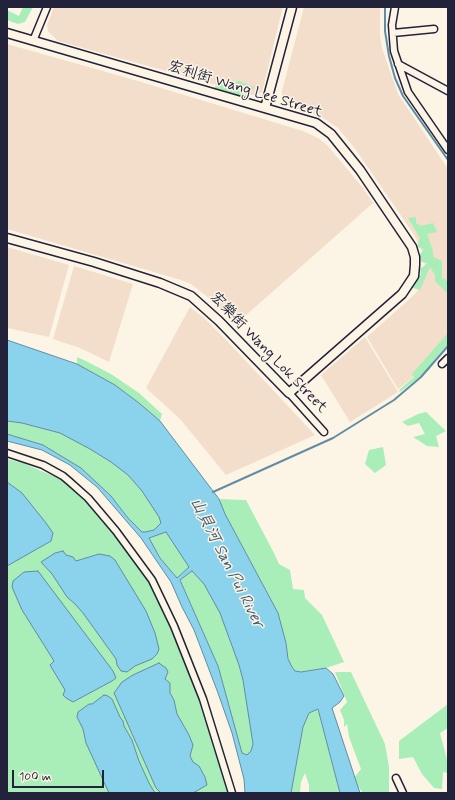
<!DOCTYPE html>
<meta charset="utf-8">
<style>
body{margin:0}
#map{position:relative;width:455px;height:800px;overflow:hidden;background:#fcf5e5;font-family:Mynerve,sans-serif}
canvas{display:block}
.frame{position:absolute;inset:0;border:8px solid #22223b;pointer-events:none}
.scale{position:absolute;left:12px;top:770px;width:92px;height:18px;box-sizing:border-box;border:2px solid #22223b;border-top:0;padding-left:5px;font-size:12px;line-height:14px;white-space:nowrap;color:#22223b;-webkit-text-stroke:3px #fcf5e5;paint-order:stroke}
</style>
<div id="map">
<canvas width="455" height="800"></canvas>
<div class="frame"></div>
<div class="scale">100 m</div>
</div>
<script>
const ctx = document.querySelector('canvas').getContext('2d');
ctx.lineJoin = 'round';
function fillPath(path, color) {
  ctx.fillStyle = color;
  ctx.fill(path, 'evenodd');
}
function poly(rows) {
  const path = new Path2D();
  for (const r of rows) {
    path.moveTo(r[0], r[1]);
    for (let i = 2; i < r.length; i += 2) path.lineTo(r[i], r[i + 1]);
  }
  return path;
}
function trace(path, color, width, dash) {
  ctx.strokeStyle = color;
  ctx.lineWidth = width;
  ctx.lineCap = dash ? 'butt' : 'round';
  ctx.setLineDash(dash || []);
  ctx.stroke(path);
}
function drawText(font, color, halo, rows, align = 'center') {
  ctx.font = font + ' Mynerve,"LXGW WenKai TC",sans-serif';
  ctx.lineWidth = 3;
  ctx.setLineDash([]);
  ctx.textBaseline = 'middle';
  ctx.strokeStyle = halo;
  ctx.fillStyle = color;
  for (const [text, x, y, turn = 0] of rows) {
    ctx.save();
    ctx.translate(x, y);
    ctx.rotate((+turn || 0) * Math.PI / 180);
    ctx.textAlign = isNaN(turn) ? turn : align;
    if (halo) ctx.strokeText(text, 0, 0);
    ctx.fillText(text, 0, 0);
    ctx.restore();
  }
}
fillPath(poly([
 [54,7,283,7,262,92,257,95,252,95,58,41,48,31,47,25],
 [304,7,380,7,380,36,382,48,398,94,448,169,448,336,411,379,398,389,367,337,415,294,421,285,425,266,424,256,415,236,356,150,338,128,320,116,288,106,284,103,282,100,282,91],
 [7,44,138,81,303,131,318,138,327,145,363,188,373,203,236,324,209,298,191,284,181,280,7,229],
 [7,247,69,265,49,337,7,328],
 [74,266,133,284,109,362,80,348,53,339],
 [190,307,205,319,228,342,315,435,226,475,180,419,146,388],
 [365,337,398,392,350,422,321,375]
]), '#f2decb');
fillPath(poly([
 [23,7,33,7,25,22,18,24,7,20,7,10,19,16],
 [220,81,233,83,239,81,254,87,240,106,224,100,214,88],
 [416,217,416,223,421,226,433,223,437,232,427,234,433,251,433,257,442,261,442,279,444,278,448,282,448,294,435,281,435,275,430,267,420,290,413,288,406,279,421,275,420,269,428,263,421,262,419,256,424,249,417,247,420,238,408,218],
 [448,333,448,344,435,359,429,370,400,392,399,390,414,377,412,374],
 [77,357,86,361,111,374,139,393,162,414,160,421,139,403,115,385,77,364],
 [7,380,139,450,238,633,253,744,251,751,247,755,242,754,218,666,180,579,192,571,189,567,177,578,160,558,149,538,156,535,161,524,154,530,145,532,142,532,128,518,111,496,43,445,7,434],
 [426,412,446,431,436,436,439,447,427,446,413,437,425,434,419,423,408,426,402,422,418,414],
 [383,447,386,465,375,473,365,464,369,450],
 [7,459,23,463,62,480,88,498,137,559,153,589,167,620,173,618,205,697,229,793,7,793],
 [219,499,246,500,274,553,279,564,290,570,293,589,304,590,305,598,322,615,344,662,326,668,301,672,295,671,292,667,288,659,286,643,278,613,225,514],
 [335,672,351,672,385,744,389,767,389,793,363,793,353,779,361,769,349,737,347,724,344,727,344,720,340,710,347,702],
 [448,704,448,728,440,733,448,763,448,773,443,772,442,789,434,788,422,774,413,757,399,759,399,741],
 [318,709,340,793,309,793,309,785,305,773,301,782,300,793,291,793,303,727,309,713]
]), '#a9eeb9');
const water = poly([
 [7,340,77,364,115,385,139,403,160,421,219,499,225,514,278,613,286,643,288,659,292,667,295,671,301,672,326,668,333,674,344,696,340,702,332,708,360,793,340,793,318,709,309,713,303,727,291,793,245,793,244,779,232,733,218,693,194,630,182,607,171,582,141,538,97,487,70,465,42,450,7,441,7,434,43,445,81,468,111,496,128,518,142,532,145,532,154,530,161,523,159,517,142,491,128,475,111,462,90,449,60,433,22,423,7,421,7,340],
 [166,532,189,567,177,578,160,558,149,538,166,532],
 [192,571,204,584,220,613,239,665,243,680,253,744,251,751,247,755,242,753,218,666,180,580,192,571],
 [7,482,22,493,46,523,53,533,51,541,7,566,7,482],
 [63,551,66,555,73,557,76,561,99,554,110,556,115,560,146,611,155,633,159,649,157,654,152,659,135,666,127,672,121,671,117,665,116,659,83,613,75,604,67,597,52,574,41,562,55,553,63,551],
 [38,571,113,671,116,678,112,681,73,702,66,698,63,695,65,690,50,665,54,661,22,610,12,587,13,581,24,572,38,571],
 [159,663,166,668,168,672,165,679,170,683,170,693,174,700,177,714,189,735,193,745,190,756,193,762,199,766,205,777,207,785,193,793,161,793,156,788,114,693,122,682,133,675,159,663],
 [104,695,108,696,112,699,120,717,123,721,124,726,132,740,139,761,149,783,155,793,109,793,86,743,83,729,77,717,78,712,89,704,92,704,104,695]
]);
fillPath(water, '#8bd3ec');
trace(water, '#618ca5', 1);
trace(poly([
 [385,7,385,31,389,56,395,78,403,96,448,160],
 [213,492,333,438,394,400,421,377,448,346]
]), '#618ca5', 2);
const street = poly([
 [395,7,392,25,394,51,408,92,448,150],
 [393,33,434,29],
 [33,41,47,7],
 [398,64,448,91],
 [442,364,448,358],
 [289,393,324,432],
 [7,453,43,465,63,476,70,482,88,498,116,531,152,580,174,626,203,699,232,793],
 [396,778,403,793]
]);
const secondary = poly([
 [7,33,316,123,331,134,360,170,412,247,415,257,415,265,414,276,402,294,289,393,219,321,191,296,160,283,94,262,7,238],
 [265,108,292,7]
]);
trace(street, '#22223b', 9);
trace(secondary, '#22223b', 11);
trace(street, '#fcf5e5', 6);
trace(secondary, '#fcf5e5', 8);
drawText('15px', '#22223b', '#fcf5e5', [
 ["宏利街 Wang Lee Street",245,90,17],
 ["宏樂街 Wang Lok Street",268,353,46]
]);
drawText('italic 16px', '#425770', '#fcf5e5', [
 ["山貝河 San Pui River",226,563,63]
]);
</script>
